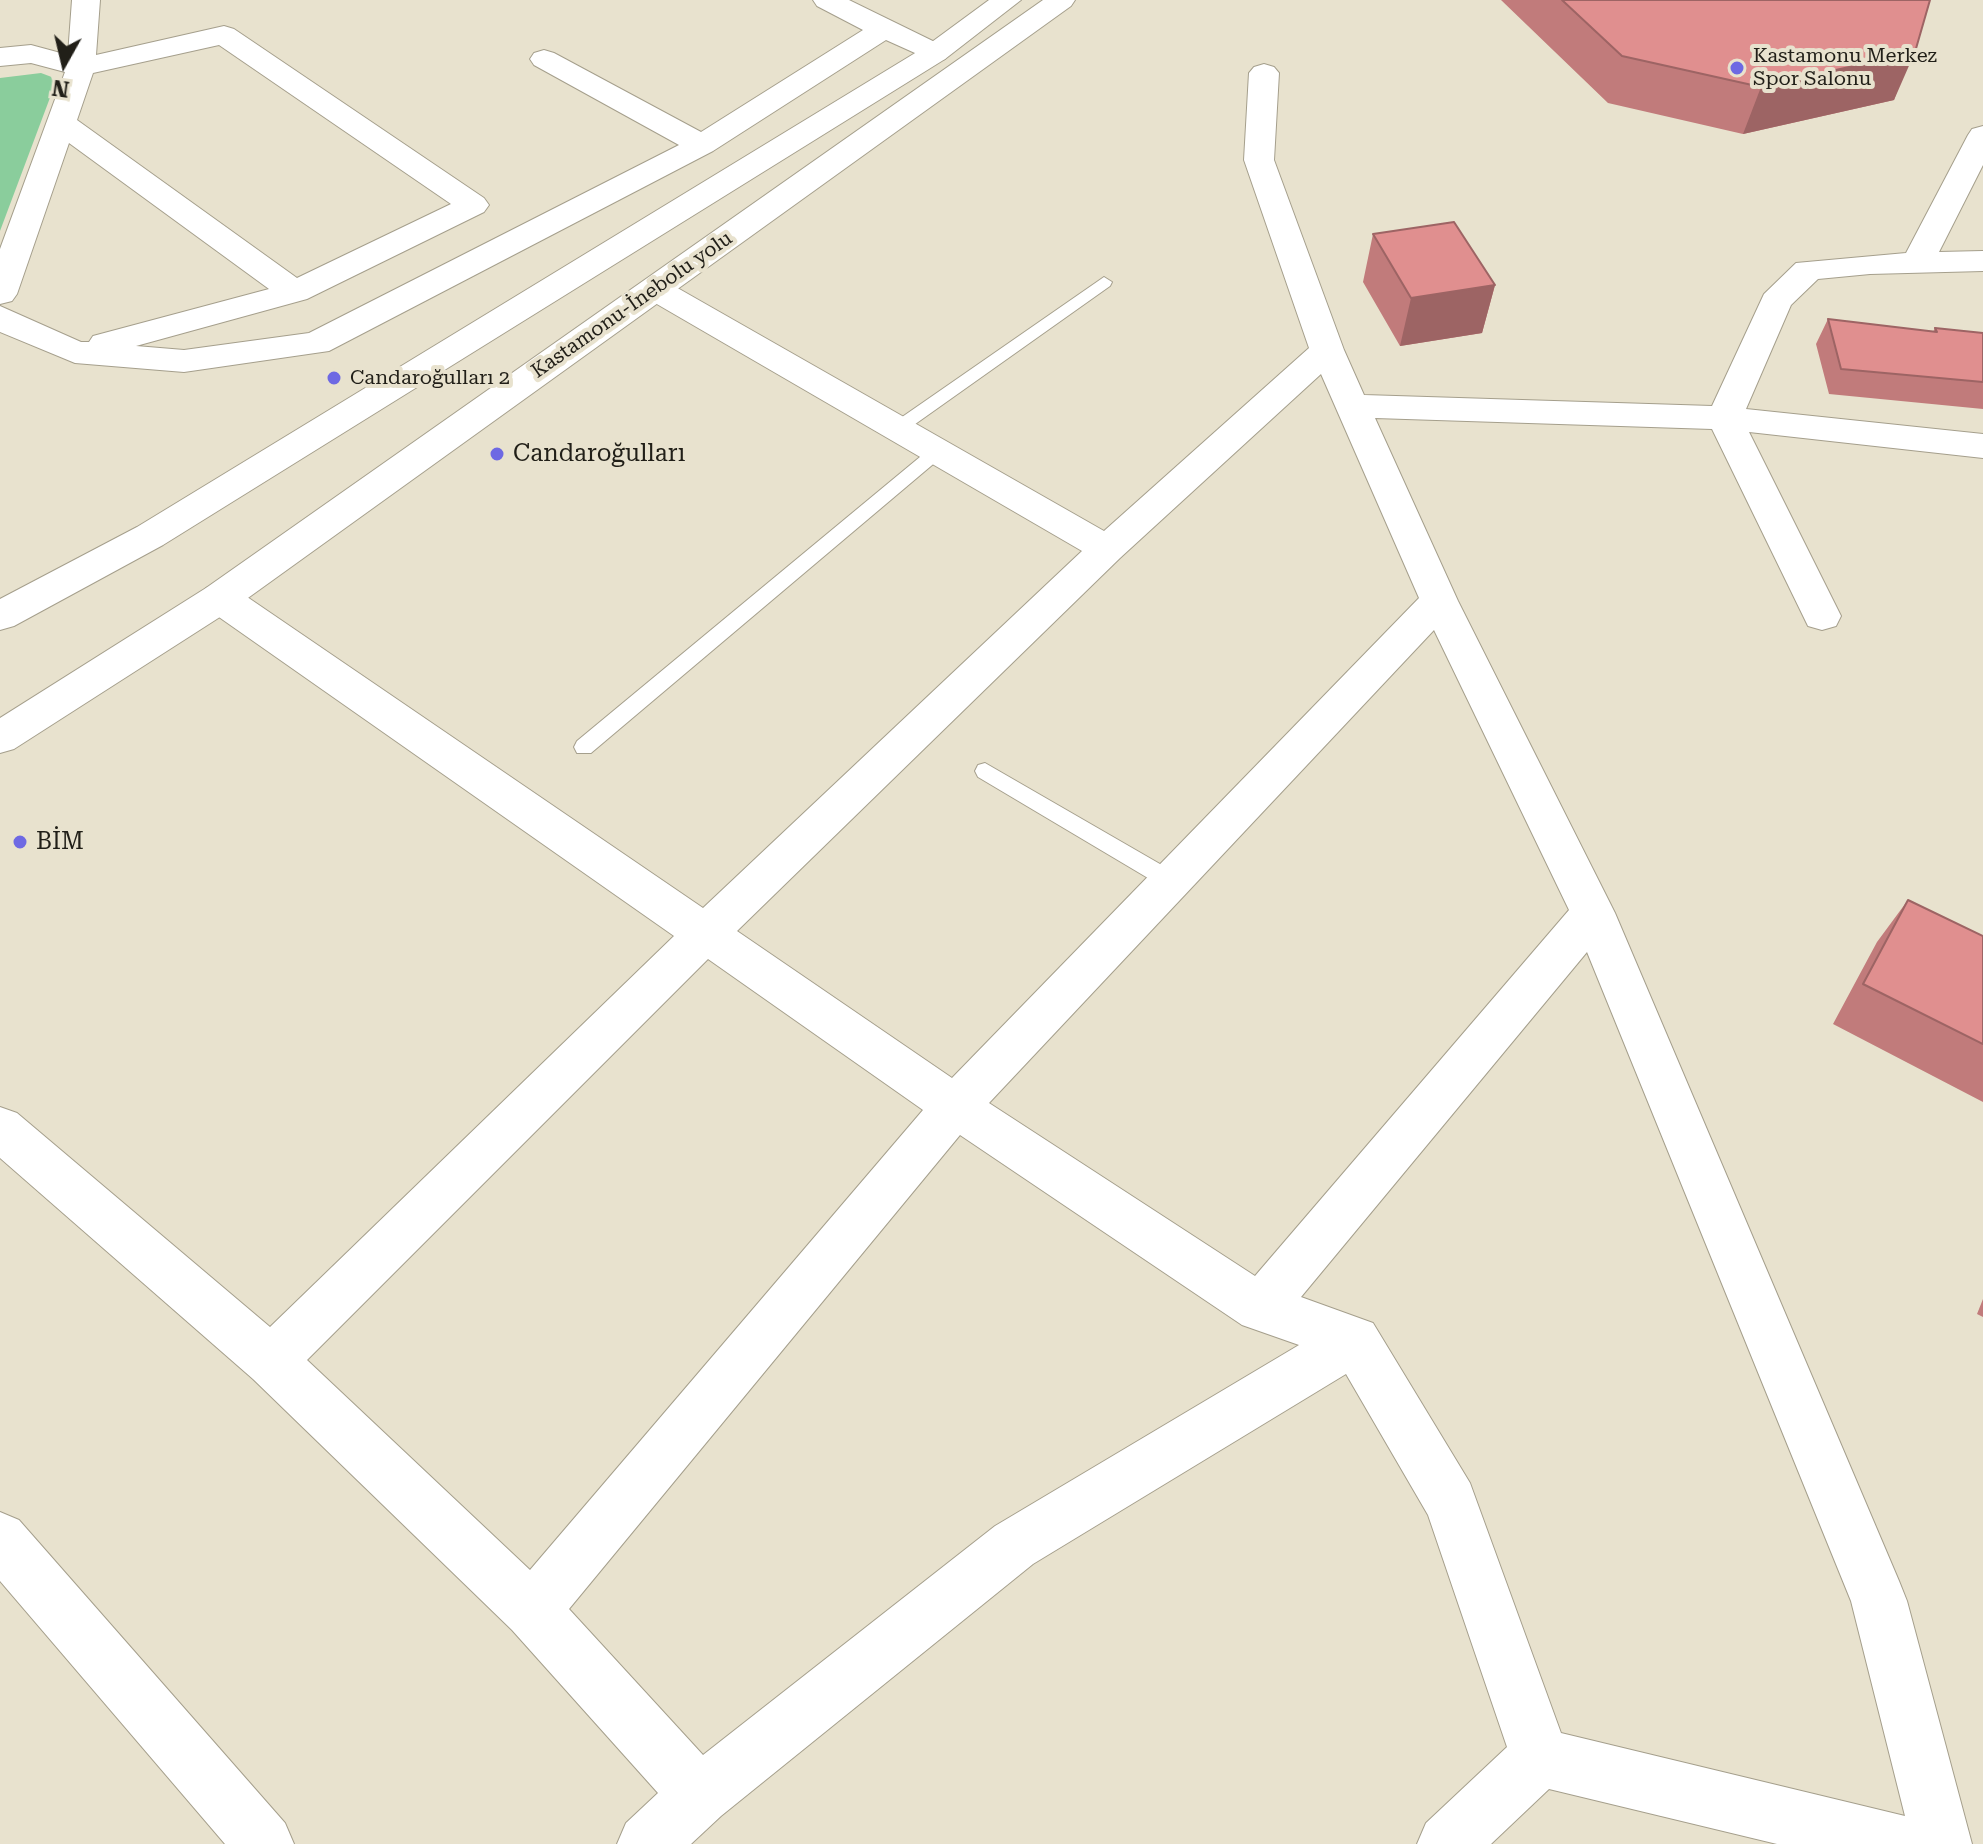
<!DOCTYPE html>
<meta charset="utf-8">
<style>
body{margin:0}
#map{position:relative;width:1983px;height:1844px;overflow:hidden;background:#e8e2ce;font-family:"Roboto Serif",serif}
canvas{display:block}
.north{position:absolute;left:24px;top:24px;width:80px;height:80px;-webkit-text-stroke:6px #e8e2ce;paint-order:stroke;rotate:188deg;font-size:22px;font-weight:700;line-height:32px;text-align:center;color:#211f18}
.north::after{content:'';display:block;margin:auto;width:28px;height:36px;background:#211f18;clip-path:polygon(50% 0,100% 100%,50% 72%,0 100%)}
</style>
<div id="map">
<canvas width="1983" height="1844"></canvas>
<div class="north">N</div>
</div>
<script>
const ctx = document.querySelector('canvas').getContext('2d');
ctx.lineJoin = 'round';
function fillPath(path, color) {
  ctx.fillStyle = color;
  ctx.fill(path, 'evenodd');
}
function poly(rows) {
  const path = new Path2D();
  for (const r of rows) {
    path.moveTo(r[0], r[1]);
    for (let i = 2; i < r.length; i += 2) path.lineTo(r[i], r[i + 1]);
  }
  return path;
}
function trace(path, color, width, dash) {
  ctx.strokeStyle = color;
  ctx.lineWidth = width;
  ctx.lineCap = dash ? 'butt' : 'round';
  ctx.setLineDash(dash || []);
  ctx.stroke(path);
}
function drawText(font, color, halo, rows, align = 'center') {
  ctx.font = font + ' "Roboto Serif",serif';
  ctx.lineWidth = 8;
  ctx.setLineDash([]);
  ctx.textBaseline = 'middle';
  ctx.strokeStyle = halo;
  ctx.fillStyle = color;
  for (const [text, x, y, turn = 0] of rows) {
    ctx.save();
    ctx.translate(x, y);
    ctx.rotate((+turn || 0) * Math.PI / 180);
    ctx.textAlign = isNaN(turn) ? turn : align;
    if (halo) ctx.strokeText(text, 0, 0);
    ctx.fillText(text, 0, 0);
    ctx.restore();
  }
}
fillPath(poly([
 [41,73,57,79,0,231,0,78]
]), '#8acd9c');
const lane = poly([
 [1104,277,1112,282,1110,286,904,432,892,432,889,428,892,424,1104,277],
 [938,445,947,451,944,455,591,753,577,753,574,747,577,741,932,447,938,445],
 [985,763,1179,875,1182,881,1179,887,1171,890,1163,887,978,777,975,771,978,765,985,763]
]);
const street = poly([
 [72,0,100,0,96,55,224,26,234,29,484,198,489,205,484,212,307,299,136,346,184,350,309,333,679,145,534,65,530,59,534,53,544,50,554,53,701,132,863,30,817,6,813,0,849,0,945,47,949,53,945,59,935,62,886,40,713,151,329,351,184,372,75,363,0,332,0,306,81,342,89,342,93,336,269,289,69,143,17,294,12,301,0,304,0,249,65,72,31,63,0,66,0,48,31,45,68,55,72,0],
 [219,45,451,204,297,278,77,120,93,73,219,45],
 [1264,64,1274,67,1279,73,1274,160,1344,350,1364,395,1712,406,1764,294,1796,263,1906,253,1968,135,1972,129,1983,126,1983,165,1939,252,1983,251,1983,271,1870,274,1818,279,1791,305,1746,409,1983,434,1983,458,1749,432,1841,616,1836,626,1822,630,1808,626,1712,429,1375,418,1458,601,1615,913,1899,1581,1907,1601,1972,1844,1777,1844,1549,1789,1491,1844,1417,1844,1426,1823,1507,1747,1428,1515,1346,1374,1033,1564,721,1816,691,1844,617,1844,626,1823,658,1793,512,1630,253,1379,0,1158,0,1107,17,1113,270,1327,674,936,206,608,201,598,206,588,220,584,234,588,703,908,1082,551,643,296,639,289,643,282,655,279,667,282,1104,531,1309,348,1244,160,1249,73,1254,67,1264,64],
 [1321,374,1419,598,952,1078,737,931,1120,558,1321,374],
 [1434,630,1569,910,1255,1276,989,1103,1434,630],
 [1587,952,1851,1601,1905,1816,1561,1733,1470,1483,1373,1323,1301,1297,1587,952],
 [708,959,923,1110,530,1570,307,1360,708,959],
 [960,1135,1242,1325,1299,1345,995,1526,703,1755,569,1609,960,1135],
 [0,1512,19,1520,285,1823,294,1844,225,1844,0,1581,0,1512]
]);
const primary = poly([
 [989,0,1021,0,945,59,163,545,14,626,0,630,0,599,137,527,925,47,989,0],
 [1043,0,1075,0,1071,6,234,608,14,749,0,753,0,718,206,588,1043,0]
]);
trace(lane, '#a59f8c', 2);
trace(street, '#a59f8c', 2);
trace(primary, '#a59f8c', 2);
fillPath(lane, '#fff');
fillPath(street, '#fff');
fillPath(primary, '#fff');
fillPath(poly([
 [1501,0,1930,0,1894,100,1743,134,1608,103],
 [1373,234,1495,285,1482,333,1400,346,1363,282],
 [1828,319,1933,332,1935,328,1983,333,1983,409,1829,394,1816,344],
 [1908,900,1983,936,1983,1102,1833,1024,1877,942],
 [1983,1299,1983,1317,1977,1314]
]), '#c17b7b');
fillPath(poly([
 [1915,52,1894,100,1743,134,1761,87],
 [1495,285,1482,333,1400,346,1411,298]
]), '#9d6464');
const building = poly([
 [1562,0,1930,0,1915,52,1761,87,1622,56,1562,0],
 [1454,222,1495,285,1411,298,1373,234,1454,222],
 [1828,319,1937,332,1935,328,1983,333,1983,382,1841,369,1828,319],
 [1908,900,1983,936,1983,1044,1863,984,1908,900]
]);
fillPath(building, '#e08f8f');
trace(building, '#9d6464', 2);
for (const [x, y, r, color] of [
 [1737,68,8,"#6e69e3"],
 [334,378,8,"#6e69e3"],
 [497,454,8,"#6e69e3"],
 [20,842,8,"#6e69e3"]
]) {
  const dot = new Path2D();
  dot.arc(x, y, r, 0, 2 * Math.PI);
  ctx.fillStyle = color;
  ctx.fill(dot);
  trace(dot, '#e8e2ce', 3);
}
drawText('20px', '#211f18', '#e8e2ce', [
 ["Kastamonu Merkez",1753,56],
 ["Spor Salonu",1753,79],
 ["Candaroğulları 2",350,378]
], 'left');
drawText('20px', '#211f18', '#e8e2ce', [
 ["Kastamonu-İnebolu yolu",632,305,-35]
]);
drawText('24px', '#211f18', '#e8e2ce', [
 ["Candaroğulları",513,454],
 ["BİM",36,842]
], 'left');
</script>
